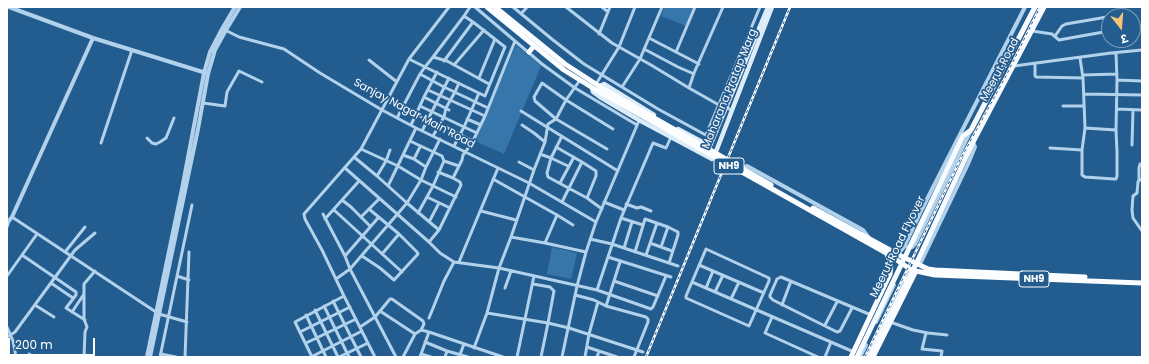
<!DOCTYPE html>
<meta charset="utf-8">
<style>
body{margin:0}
#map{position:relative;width:1149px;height:364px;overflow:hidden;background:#235c8e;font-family:Poppins,"Noto Sans Devanagari",sans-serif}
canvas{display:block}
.frame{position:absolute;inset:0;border:8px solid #fff;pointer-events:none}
.north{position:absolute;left:1101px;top:8px;width:40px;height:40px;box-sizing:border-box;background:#235c8e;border:1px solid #7b9dbb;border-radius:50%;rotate:163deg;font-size:11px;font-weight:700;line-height:16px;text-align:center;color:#fff}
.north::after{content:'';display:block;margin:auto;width:14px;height:18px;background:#f7c474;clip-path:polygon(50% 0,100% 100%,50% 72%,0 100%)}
.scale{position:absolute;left:8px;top:338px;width:87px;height:18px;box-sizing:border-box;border:2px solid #fff;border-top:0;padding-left:5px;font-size:12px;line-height:14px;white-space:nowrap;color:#fff;-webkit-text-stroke:3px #235c8e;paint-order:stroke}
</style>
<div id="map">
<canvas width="1149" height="364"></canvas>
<div class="frame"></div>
<div class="north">उ</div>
<div class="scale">200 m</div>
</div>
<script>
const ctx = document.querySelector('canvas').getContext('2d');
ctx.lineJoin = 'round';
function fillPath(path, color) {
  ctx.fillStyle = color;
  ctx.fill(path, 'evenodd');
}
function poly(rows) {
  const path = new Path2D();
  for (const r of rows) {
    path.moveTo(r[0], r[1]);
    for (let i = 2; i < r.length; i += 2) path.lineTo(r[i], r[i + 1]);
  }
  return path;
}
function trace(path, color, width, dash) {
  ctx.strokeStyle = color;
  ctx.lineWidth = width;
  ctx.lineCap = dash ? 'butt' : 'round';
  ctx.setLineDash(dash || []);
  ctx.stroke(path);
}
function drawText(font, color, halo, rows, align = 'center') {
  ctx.font = font + ' Poppins,sans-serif';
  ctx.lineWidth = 3.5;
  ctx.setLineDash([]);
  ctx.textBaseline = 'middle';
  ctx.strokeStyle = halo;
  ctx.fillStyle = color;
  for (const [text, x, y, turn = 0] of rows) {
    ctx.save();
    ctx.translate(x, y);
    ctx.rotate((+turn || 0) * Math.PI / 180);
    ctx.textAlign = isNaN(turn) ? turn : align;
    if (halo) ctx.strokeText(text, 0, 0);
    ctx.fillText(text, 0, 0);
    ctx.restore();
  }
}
fillPath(poly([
 [664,7,693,7,686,26,661,16],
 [516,45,541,66,504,154,475,141],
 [552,247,577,253,571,279,547,274]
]), '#3776ab');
trace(poly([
 [475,7,515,41],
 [513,7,553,40,584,64,658,109,713,139],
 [566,7,612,43,651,65,689,88,719,105,732,110],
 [602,7,608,12],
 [521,14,527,7],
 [464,16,470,7],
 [1133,27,1142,26],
 [225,30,239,37,284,49,320,73,382,110,416,128,529,183,596,222],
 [1032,31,1052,34,1059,40,1109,31],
 [599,34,610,7],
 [1055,36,1062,26,1066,24,1107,17],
 [649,38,699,64],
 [644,49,678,67,694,74],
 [676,52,695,7],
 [433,57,447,61,489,84],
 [1080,58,1083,78,1085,128,1082,150,1082,175,1085,177,1114,179,1116,179,1117,176,1117,152,1116,130,1117,80,1116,53],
 [369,60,397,82],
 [444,61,473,22],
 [1035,63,1035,76,1036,77,1083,78],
 [454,65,484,30],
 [1014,66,1111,53,1142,50],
 [420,74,444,87,488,108],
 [1083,75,1117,74],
 [479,78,495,39],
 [1117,80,1142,81],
 [596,84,619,47,635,7],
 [622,87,640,59,662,7],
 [689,88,694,73,723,7],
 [428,90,485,116],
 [1084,94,1142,95],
 [424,97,449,110],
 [203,103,225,106,227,92,239,71,262,82],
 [403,106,416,113],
 [420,106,464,127,479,93],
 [1063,106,1084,106],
 [1117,109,1142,110],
 [521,111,618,171],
 [416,114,439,126],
 [397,118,420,74,425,67,433,57,464,16,473,22,505,47,485,96,425,67,409,59],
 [467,119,481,125],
 [440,124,473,141],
 [411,125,424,97,437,72],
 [522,125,534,133,545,142],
 [1085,128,1116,130],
 [422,131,449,78],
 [706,135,760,7],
 [433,136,444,117,446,108,455,92,459,83],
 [562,136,551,158,547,173,548,177,587,198,602,209],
 [147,138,152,143,156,144,160,142,166,138,174,118],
 [410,141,442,156,444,161,459,166],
 [101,143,132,50],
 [1132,145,1133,110],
 [454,146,464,127,477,133],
 [556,147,582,162,596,171,596,176,587,198],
 [1050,148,1082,150],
 [361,149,398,166,421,180,456,197],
 [607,149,556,119,535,101,534,97,542,83,566,100,613,129],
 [540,154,551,158,568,166],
 [403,155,414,159,426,167],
 [354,157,377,176,407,203,439,230],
 [414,159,420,147],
 [519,162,534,170],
 [345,168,429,242,440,253,454,262,499,268,597,290,651,309,653,307,666,276],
 [377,176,386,161,390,150],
 [453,178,462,160,463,155,472,143,485,116,515,41,542,64,575,88,637,125],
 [493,179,557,215,573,225],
 [1139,180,1139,168,1140,164,1142,164],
 [1142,180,1139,180,1138,182,1137,193,1133,196,1132,210,1133,218,1142,231],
 [560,183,574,157],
 [388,186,416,128],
 [427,197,450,208],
 [342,200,351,207,370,226],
 [562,202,582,162],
 [604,202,624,210],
 [626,204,637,208,641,207,651,211],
 [334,210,402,272],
 [481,211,516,220],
 [418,213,433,186,444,161],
 [323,214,345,256,350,269,396,357],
 [12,217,159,314,187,322],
 [361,217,379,199],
 [621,218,643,225],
 [325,219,359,181],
 [429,222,439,203],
 [7,227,9,221],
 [511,237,545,243,586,252],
 [590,239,612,244,678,266],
 [429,242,439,230,461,185,460,182,453,178,438,172],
 [545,243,557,215],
 [650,243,672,251],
 [661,247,668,227],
 [624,248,632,222],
 [706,249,769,278,769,281,749,326,686,298,686,296,706,249],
 [65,252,85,227],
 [635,252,645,219,668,227,678,232,678,235,669,263],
 [382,254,399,234],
 [22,255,76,292,76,295,66,308,85,320],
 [646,255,657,223],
 [345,256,378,218],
 [362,256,380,268,394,280,418,254,417,252,399,234,369,209],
 [608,257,671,277],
 [459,262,498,168],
 [699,265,764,293],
 [7,276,37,234],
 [177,276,189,280],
 [336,279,350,269,407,203,421,180,426,167,440,139],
 [614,281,658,296],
 [692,282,854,352],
 [51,283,73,298],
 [533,284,550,287,554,291,548,323,541,357],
 [505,288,511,271],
 [706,288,713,271],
 [597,290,621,218,653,143,666,148,671,137],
 [715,292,723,275],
 [575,295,594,300,606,306,646,317,648,319,648,322,634,357],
 [731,299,739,282],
 [333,301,361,357],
 [35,305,54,317],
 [782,305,791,281],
 [324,306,349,357],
 [606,306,620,262],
 [852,308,840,331,837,332,773,300,770,297,770,295,777,279,781,277,871,315],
 [315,310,338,357],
 [380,311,415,334,403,357],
 [72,312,84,294],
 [487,313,548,323,569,328,643,352],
 [306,315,326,357],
 [772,317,765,333,818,357],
 [429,318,444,281,454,262],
 [890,322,913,330,928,333,947,335],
 [825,325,837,302],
 [7,327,13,341,16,357],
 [360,327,375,317,390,299,392,299,423,321,424,324,421,330],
 [300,332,350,307],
 [926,333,922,349,942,351,941,357],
 [415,334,421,330,429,332,503,357],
 [7,337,15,332,75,250,95,233],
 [425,342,447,351,468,357],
 [306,343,356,319],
 [587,347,617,357],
 [474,348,487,313,499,268,511,237,534,170,545,142,548,124,556,119,566,100,580,80],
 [29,354,34,357],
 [161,354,176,357],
 [421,354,431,357],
 [44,357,47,357],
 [84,357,85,332,87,327,84,319,84,284,95,271],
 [160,357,192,205],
 [185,357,189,252],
 [311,357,362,331],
 [312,357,295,322,344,296],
 [339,357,368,343],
 [375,357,344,296,322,250,305,219,304,214,361,149,409,59,449,7],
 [420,357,429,332],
 [445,357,447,351],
 [459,357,464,344],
 [517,357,534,276],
 [562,357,577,286,586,252,596,222,638,123],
 [585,357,589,334,598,302],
 [597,357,599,351],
 [825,357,831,342]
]), '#b2d2ec', 3);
trace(poly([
 [9,7,93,38,206,73],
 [743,171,745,167,747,166,863,230,869,238],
 [7,223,12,217,93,38],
 [908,247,912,247,915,244,970,132],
 [898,254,904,247,922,209,1025,7],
 [919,265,922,260,968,164,975,147,973,142],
 [876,322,894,285],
 [874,342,910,269],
 [147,357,182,189,204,73,210,52,222,29,235,7],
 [150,357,198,129,208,74,215,50,226,30,240,7],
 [860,357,866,345]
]), '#b2d2ec', 4);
trace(poly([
 [599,86,604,84,654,115],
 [592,88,593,92,600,97,639,120,712,159,717,149,772,7],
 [678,129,710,146,768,7]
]), '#ddecf9', 4.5);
trace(poly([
 [857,357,963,136,971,130,1035,7],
 [869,357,918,260,973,142,1044,7]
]), '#f7fbff', 5);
trace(poly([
 [487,7,564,70,596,90,888,254,910,269,916,271,935,275,1142,283],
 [495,7,565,64,602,88,771,185],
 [529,52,534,46],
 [813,208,899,255,928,269,935,270,1085,277],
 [905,279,911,281],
 [851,357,890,274,891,264,887,254],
 [873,357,916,271]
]), '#fbfdff', 5);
const rail = poly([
 [646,357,790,7],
 [865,357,960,160,1006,76,1040,7]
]);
trace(rail, '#fff', 2.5);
trace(rail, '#235c8e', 1, [3]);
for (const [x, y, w] of [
 [729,166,30],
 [1034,279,30]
]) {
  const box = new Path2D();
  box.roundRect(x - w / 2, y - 8, w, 16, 3);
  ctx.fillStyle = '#235c8e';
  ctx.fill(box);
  trace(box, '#fff', 1);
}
drawText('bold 10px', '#fff', null, [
 ["NH9",729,166],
 ["NH9",1034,279]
]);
drawText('11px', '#fff', '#235c8e', [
 ["Meerut Road",1000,70,-62],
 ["Maharana Pratap Marg",730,89,-68],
 ["Sanjay Nagar Main Road",414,114,28],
 ["Meerut Road Flyover",898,247,-64]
]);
</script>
